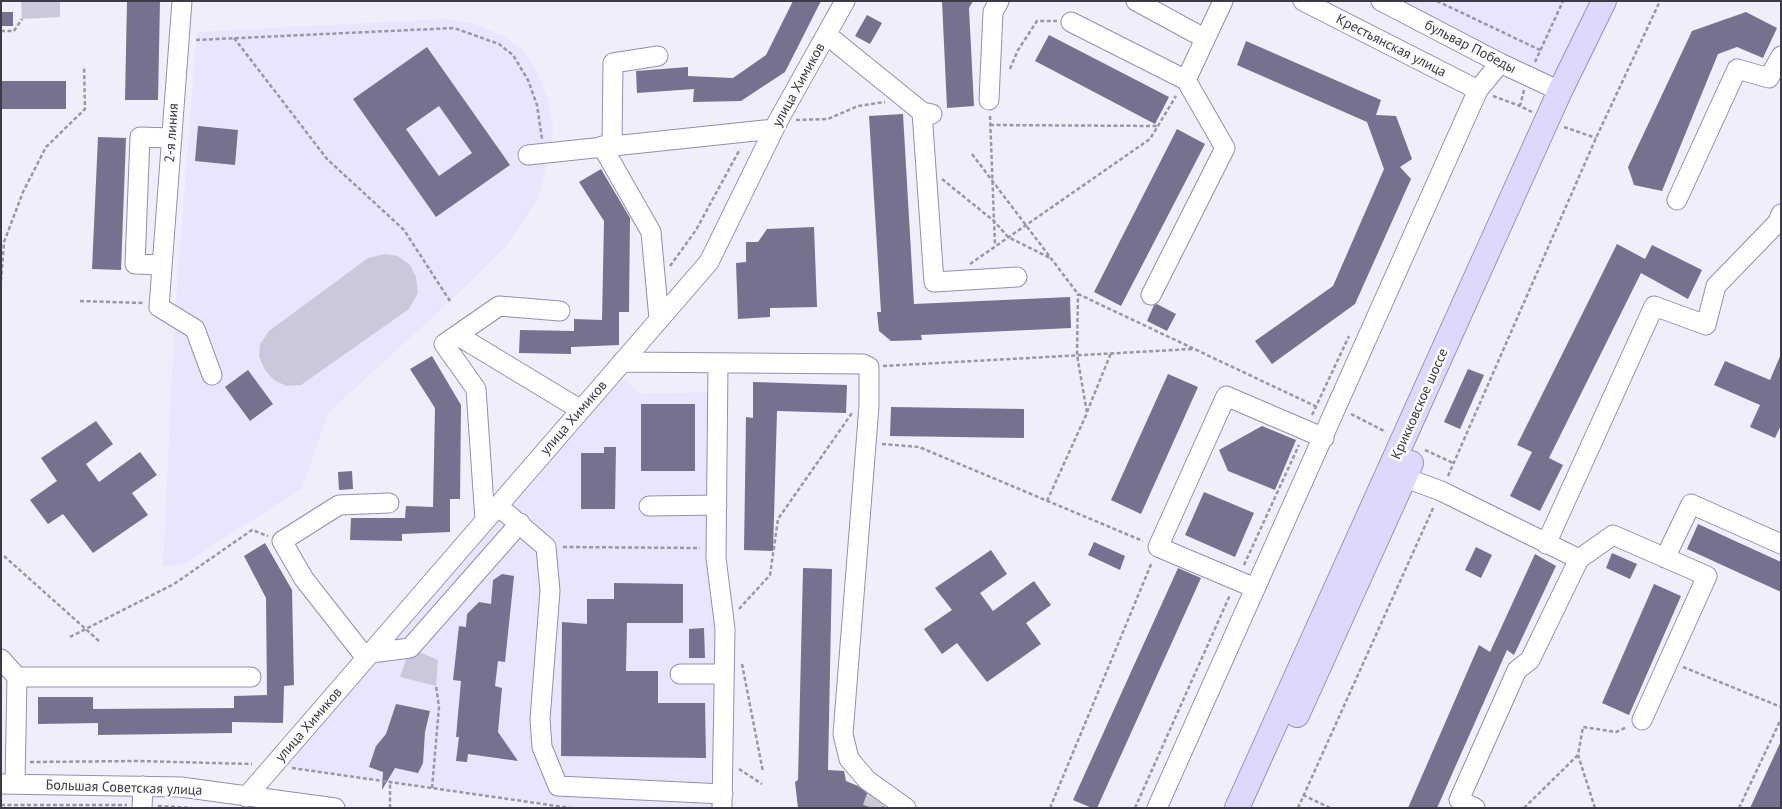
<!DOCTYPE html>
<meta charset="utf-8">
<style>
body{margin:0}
#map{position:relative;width:1782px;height:809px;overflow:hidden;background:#efeefb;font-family:"PT Sans",sans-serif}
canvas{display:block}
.frame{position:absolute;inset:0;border:2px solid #3b3a47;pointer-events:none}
</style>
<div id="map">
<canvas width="1782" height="809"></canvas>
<div class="frame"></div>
</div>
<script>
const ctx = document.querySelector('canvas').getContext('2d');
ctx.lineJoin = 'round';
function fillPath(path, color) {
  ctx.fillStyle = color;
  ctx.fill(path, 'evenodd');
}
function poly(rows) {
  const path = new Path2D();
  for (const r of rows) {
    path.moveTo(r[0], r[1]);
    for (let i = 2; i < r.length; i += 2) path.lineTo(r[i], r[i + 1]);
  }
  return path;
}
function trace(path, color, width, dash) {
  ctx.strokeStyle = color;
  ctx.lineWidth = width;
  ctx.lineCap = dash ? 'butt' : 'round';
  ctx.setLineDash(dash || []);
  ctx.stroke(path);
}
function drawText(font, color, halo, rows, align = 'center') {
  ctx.font = font + ' "PT Sans",sans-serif';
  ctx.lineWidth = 5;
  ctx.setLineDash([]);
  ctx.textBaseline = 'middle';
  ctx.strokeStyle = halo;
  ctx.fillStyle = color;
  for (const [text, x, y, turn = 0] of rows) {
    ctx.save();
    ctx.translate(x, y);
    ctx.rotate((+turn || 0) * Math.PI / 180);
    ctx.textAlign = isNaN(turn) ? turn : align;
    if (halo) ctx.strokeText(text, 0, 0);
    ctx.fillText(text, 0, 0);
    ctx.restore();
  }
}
fillPath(poly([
 [1386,1,1603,1,1560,91],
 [445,19,472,23,501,35,523,50,537,70,548,101,553,126,551,152,537,200,505,247,450,301,328,413,302,488,184,564,163,567,175,311,197,32],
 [615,370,639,394,718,392,720,808,582,808,274,765]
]), '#e7e6fe');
fillPath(poly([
 [21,1,60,1,60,17,22,19],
 [385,254,398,256,410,265,416,277,418,293,409,309,301,385,286,386,274,380,265,370,259,357,260,344,269,331,368,258],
 [410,648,438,660,436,686,400,677]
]), '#cac9dc');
fillPath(poly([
 [127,1,160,1,158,100,125,100],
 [793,1,821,1,785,72,741,101,693,102,694,89,637,93,636,71,688,67,688,76,733,78,766,55],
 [942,1,973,1,969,8,974,106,947,108],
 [1,12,13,12,13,26,1,26],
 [1746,12,1777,28,1763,58,1737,47,1718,54,1662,191,1634,185,1628,167,1692,31],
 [867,15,882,23,870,44,855,36],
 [1049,35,1169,97,1155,124,1035,61],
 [1246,41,1381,100,1376,115,1396,116,1412,159,1400,167,1411,179,1355,304,1272,364,1255,341,1333,286,1384,169,1367,122,1237,65],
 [427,47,510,165,436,217,353,99],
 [439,106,472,153,439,176,406,129],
 [1,81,66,81,66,109,1,109],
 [903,114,914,304,1070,297,1071,328,921,335,922,340,891,341,879,331,877,312,881,312,869,116],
 [198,126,238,130,235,165,195,161],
 [1177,129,1205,144,1121,306,1094,292],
 [98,137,126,138,121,270,92,269],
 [601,169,630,218,629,312,619,312,619,345,571,347,571,354,519,353,520,330,574,331,574,319,602,320,604,221,579,182],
 [814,227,817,307,770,308,770,317,738,319,736,263,746,262,746,242,758,242,767,229],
 [1617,244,1645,259,1652,245,1702,270,1688,299,1641,273,1549,458,1563,465,1540,511,1510,496,1532,452,1517,445],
 [1157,304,1176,314,1167,331,1147,321,1154,305],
 [1781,354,1781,425,1775,438,1750,427,1760,405,1714,385,1725,361,1770,380],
 [432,356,461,405,460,499,450,499,450,532,402,534,402,541,350,540,351,518,405,518,406,506,433,507,435,408,410,369],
 [1468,369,1484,375,1460,429,1444,422],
 [248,370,273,404,250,421,225,387],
 [1168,374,1198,387,1141,514,1111,500],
 [753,382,847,385,846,413,777,411,773,551,744,550,746,417,753,418],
 [641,404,695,404,695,471,641,471],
 [891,407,1024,409,1024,438,890,436],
 [96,421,113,444,86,464,99,482,140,452,157,475,132,493,148,515,93,553,63,514,48,524,30,500,57,481,41,458],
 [1262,426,1296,440,1275,490,1228,471,1219,450],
 [604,447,616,447,615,509,581,509,581,453,604,453],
 [352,471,353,489,339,490,338,472],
 [1204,492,1254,513,1235,557,1185,535],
 [1698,524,1781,562,1781,592,1687,549],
 [1094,542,1125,556,1120,570,1088,555],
 [265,543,292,590,294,685,284,686,283,723,232,722,232,733,98,735,98,723,38,724,38,697,93,697,93,709,234,708,234,696,267,695,266,598,244,556],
 [1476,547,1492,555,1481,578,1465,570],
 [991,550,1007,574,980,593,993,611,1034,581,1051,605,1026,623,1041,644,987,682,957,643,942,654,924,629,952,610,935,588],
 [1612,553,1637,564,1630,579,1606,568],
 [1535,554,1556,566,1514,655,1507,650,1437,808,1408,808,1479,645,1490,652],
 [803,568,832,569,828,770,844,771,846,781,858,786,886,808,798,808,795,782,798,780],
 [1178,568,1201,578,1097,808,1092,808,1073,800],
 [502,574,514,576,505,662,498,661,495,686,502,688,498,732,518,761,468,754,467,762,456,761,459,737,456,737,461,681,453,680,459,626,466,627,467,614,479,602,491,604,493,580],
 [614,583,683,584,683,623,627,623,626,671,658,671,658,703,705,703,706,758,561,756,562,622,587,624,587,599,614,599],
 [1654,584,1681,596,1629,715,1602,703],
 [704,628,705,658,689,658,689,629],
 [396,704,430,711,425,732,423,763,418,773,395,768,382,790,383,772,369,767,376,746,386,734],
 [1781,741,1781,808,1750,808]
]), '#74728e');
trace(poly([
 [872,808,879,788]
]), '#cbcad7', 19, [19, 9]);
const minor = poly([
 [182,1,159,307,195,329,212,375],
 [1136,1,1204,38],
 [1303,1,1478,90],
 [1381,1,1500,63,1560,91],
 [1071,22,1186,80],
 [827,35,922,112,932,114],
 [989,100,993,12,999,1],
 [922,112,934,282,1017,277],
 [612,145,613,63,658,56],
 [602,146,651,232,659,319],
 [528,155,774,129],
 [1677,200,1737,69,1769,78,1781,56],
 [162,265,135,264,140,137,172,138],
 [1151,295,1225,148,1186,80,1223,1],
 [457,335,581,410],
 [622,362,863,364,869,367,869,406,843,734,849,759,867,780,906,808],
 [718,363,716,558,725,629,722,808],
 [1392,473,1441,491,1579,559,1530,660,1517,670,1459,800,1475,808],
 [498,506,546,547,550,591,540,719,542,747,558,786,723,794],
 [649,506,717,505],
 [485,520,476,389,444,344,499,306,560,311],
 [1546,544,1654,306,1706,325,1716,286,1778,222,1781,214],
 [1665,558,1691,504,1781,544],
 [1579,559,1613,535,1707,576,1642,720],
 [1255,588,1158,547,1226,396,1324,438],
 [371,653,410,648,520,523],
 [366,658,304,579,282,541,339,505,389,503],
 [1,659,17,677],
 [680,674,724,674],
 [1,784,181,787,335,808],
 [15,784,17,677,251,677],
 [246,797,709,262,778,121,845,1],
 [142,808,143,786],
 [1157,808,1478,90,1500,63]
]);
const major = poly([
 [1297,715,1411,463],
 [1237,808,1560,91,1604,1]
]);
trace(minor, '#9290ae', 21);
trace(major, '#9590bd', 26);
trace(poly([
 [1437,1,1540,50],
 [1,31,14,31,22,19],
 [234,38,327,159,404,230,450,301],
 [196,40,454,28,499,44,513,55,528,80,537,105,542,139],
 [1535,62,1563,1],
 [1010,69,1018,50,1037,21,1057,21],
 [1524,90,1520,106,1532,112],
 [1493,96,1520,106],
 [990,116,995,246],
 [796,120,828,119,858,106,885,102],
 [990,125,1158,126],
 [1564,127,1596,138],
 [972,154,1078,294,1315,406],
 [942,179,994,221,1008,237,1050,258],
 [970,264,1150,139,1176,96],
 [670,266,696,230,740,149],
 [1,281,4,242,23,192,46,147,85,109,84,66],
 [80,301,143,303],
 [883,366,1192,349],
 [1087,412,1111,353],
 [1351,414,1386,432],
 [1312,415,1349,336],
 [882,444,919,447,1143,541],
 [1425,450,1453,463],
 [1448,476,1596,138,1660,1],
 [1047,501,1087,413,1077,355,1078,294],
 [563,547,700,548],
 [4,556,99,641],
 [1244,565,1299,445],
 [739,609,770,575,778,519,852,413],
 [70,637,174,584,252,530,268,536],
 [742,664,763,772],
 [1683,667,1781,707],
 [30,762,138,761,252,764],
 [292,768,571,808],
 [739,769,762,784],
 [432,788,439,707,436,686],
 [1303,795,1330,808],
 [1,805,127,805],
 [158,806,192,808],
 [390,808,390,782],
 [1050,808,1152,562],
 [1135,808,1230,595],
 [1298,808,1434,506],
 [1524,808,1578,755],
 [1595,808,1578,755,1583,727,1616,732,1627,727],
 [1739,808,1781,719]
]), '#9897a4', 2.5, [4, 2.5]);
trace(minor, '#fff', 19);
trace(major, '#dcd9fd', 24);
drawText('14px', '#3b3a47', '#fdfdfd', [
 ["Крестьянская улица",1391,46,27],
 ["бульвар Победы",1470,47,27],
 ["улица Химиков",799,85,-61],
 ["2-я линия",172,133,-86],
 ["Крикковское шоссе",1420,404,-66],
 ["улица Химиков",574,418,-49],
 ["улица Химиков",309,725,-49],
 ["Большая Советская улица",124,788,2]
]);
</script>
